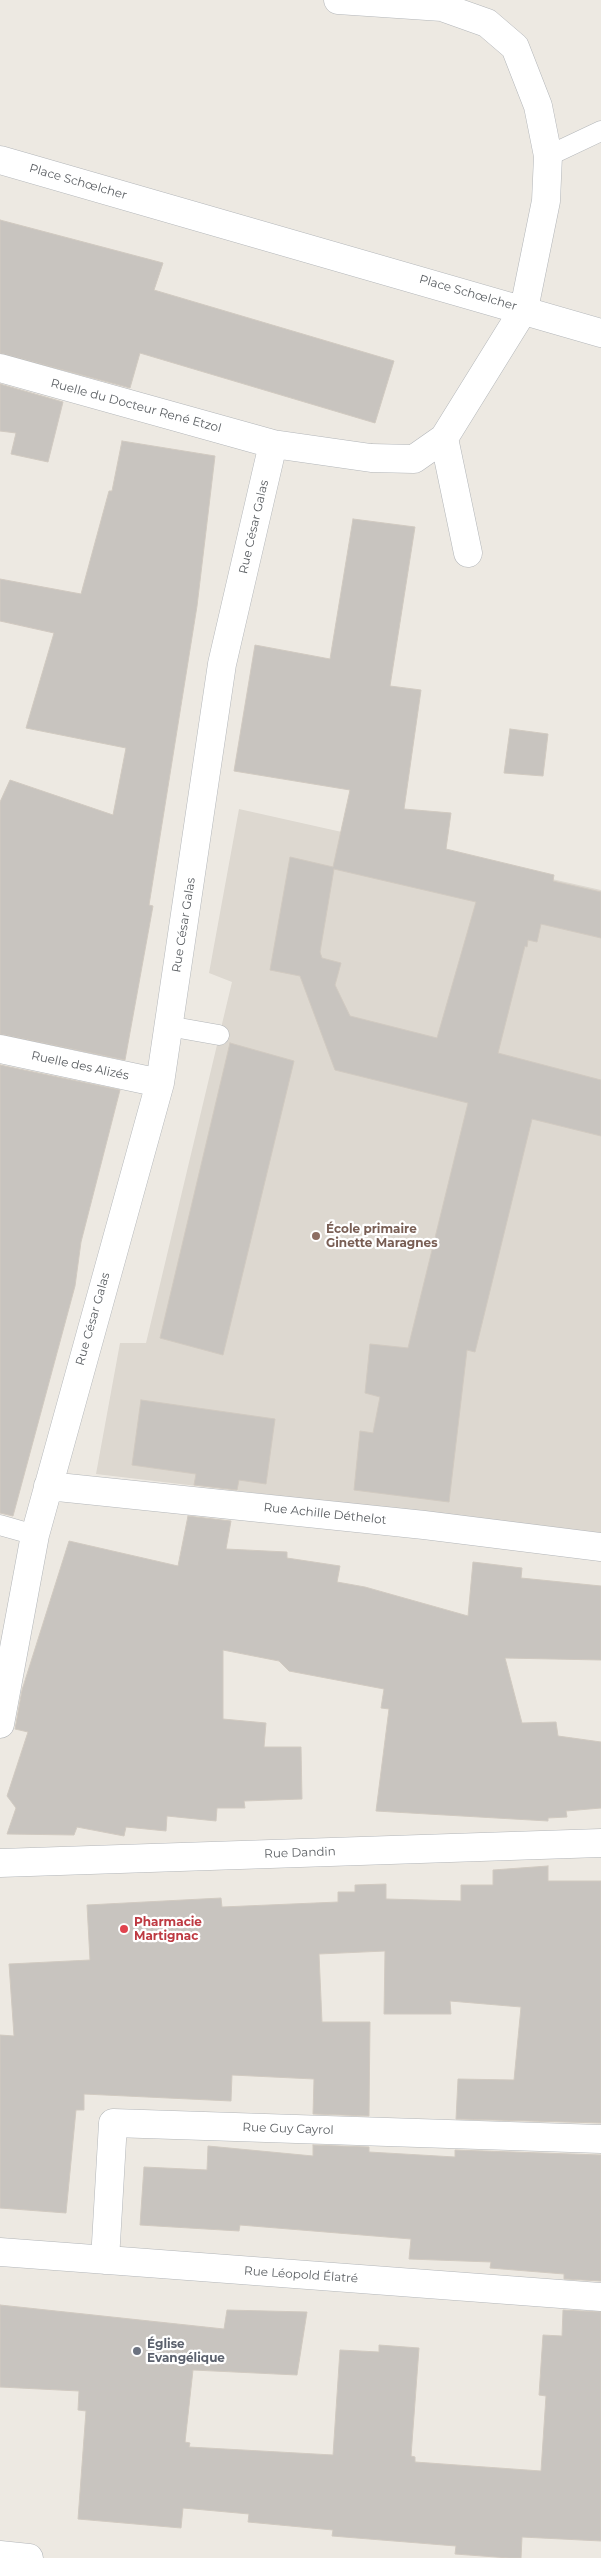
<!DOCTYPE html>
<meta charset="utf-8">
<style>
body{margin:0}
canvas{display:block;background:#ede9e2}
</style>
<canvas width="601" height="2558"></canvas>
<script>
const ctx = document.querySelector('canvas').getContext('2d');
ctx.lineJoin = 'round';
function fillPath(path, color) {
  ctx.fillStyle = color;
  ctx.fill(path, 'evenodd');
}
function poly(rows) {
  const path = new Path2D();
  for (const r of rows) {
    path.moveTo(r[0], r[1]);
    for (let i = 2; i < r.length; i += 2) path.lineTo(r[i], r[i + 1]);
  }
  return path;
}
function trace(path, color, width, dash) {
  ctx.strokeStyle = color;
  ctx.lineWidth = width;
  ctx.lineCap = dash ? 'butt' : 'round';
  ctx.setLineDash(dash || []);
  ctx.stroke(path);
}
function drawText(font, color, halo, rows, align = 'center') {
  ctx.font = font + ' Montserrat,sans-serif';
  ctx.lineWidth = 4.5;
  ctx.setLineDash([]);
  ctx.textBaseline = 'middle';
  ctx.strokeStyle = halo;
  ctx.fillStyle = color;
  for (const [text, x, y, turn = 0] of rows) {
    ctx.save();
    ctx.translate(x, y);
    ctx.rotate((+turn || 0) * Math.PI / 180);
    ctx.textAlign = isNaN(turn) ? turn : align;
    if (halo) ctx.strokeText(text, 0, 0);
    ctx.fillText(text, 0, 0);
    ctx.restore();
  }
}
fillPath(poly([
 [239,809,601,890,601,1534,96,1474,120,1343,146,1343,232,982,209,973]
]), '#ddd8d0');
const building = poly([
 [0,220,163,263,154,290,394,361,375,423,140,353,130,388,0,353,0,220],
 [0,384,63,402,48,462,11,454,16,433,0,431,0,384],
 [122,441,215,456,197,606,149,905,153,906,125,1060,0,1034,0,802,10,780,113,815,126,748,26,728,54,633,0,621,0,579,81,594,109,491,112,491,122,441],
 [353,519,415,527,390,686,421,690,404,809,451,813,446,849,554,875,553,881,601,892,601,938,541,924,537,942,528,940,527,947,525,946,498,1053,601,1080,601,1136,532,1119,475,1352,467,1350,449,1502,354,1490,360,1431,373,1433,380,1397,365,1393,370,1344,408,1348,468,1103,335,1070,300,976,270,970,290,857,333,867,350,790,234,771,255,645,330,659,353,519],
 [334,869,476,902,437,1038,350,1016,335,985,341,963,322,958,320,952,334,869],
 [510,729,548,734,543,776,504,773,510,729],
 [230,1043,294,1061,223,1355,160,1338,230,1043],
 [0,1065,120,1090,81,1242,75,1286,13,1516,0,1513,0,1065],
 [141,1400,275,1419,266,1484,239,1480,237,1490,194,1485,196,1474,132,1465,141,1400],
 [188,1516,231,1521,226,1549,287,1552,287,1558,340,1566,337,1582,365,1587,468,1616,473,1562,522,1568,521,1578,601,1586,601,1660,505,1658,522,1723,556,1722,558,1736,601,1742,601,1808,566,1811,567,1817,548,1818,548,1821,376,1811,389,1709,381,1708,384,1689,289,1671,279,1661,223,1650,223,1719,266,1723,264,1747,301,1747,302,1799,244,1801,245,1808,217,1808,216,1821,167,1816,166,1831,126,1827,124,1836,77,1827,74,1835,7,1834,16,1808,7,1796,28,1732,15,1729,22,1690,69,1541,178,1566,188,1516],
 [548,1866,548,1881,601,1881,601,2123,456,2119,458,2079,514,2080,521,2007,450,2001,451,2014,384,2014,385,1951,319,1954,322,2022,370,2022,369,2116,313,2114,314,2079,232,2075,231,2101,84,2094,84,2110,76,2110,66,2213,0,2208,0,2035,14,2036,9,1964,90,1960,87,1905,221,1898,222,1907,338,1902,338,1892,355,1892,355,1885,386,1884,386,1899,461,1901,461,1885,493,1885,493,1870,548,1866],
 [313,2145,369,2147,369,2152,455,2157,455,2150,601,2155,601,2281,564,2279,564,2274,490,2268,491,2262,409,2259,411,2239,240,2225,239,2231,140,2225,144,2167,207,2170,208,2146,313,2156,313,2145],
 [0,2305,224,2329,227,2310,307,2312,297,2375,193,2370,185,2442,190,2443,189,2447,333,2455,340,2350,379,2352,379,2345,419,2348,411,2456,415,2457,415,2462,541,2471,546,2396,539,2395,543,2335,562,2336,563,2310,601,2312,601,2541,522,2537,521,2558,509,2558,455,2554,456,2546,332,2536,333,2530,248,2522,249,2514,183,2508,181,2528,78,2519,86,2411,78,2410,79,2391,0,2387,0,2305]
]);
fillPath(building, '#c8c4bf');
trace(building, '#d1cac1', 1);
const service = poly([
 [548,156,601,131],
 [168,1026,219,1035],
 [0,1525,35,1535]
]);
const minor = poly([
 [0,160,601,333],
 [0,368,273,444,371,458,414,459,444,438,524,309,546,201,548,156,538,106,515,47,487,23,442,7,338,0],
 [444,438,468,553],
 [0,1049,160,1083],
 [48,1486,424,1525,601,1547],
 [0,1724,35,1535,160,1083,222,664,273,444],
 [0,1863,601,1843],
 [0,2252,601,2297],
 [105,2260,113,2123,601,2139],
 [0,2555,29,2558]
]);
trace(service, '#b3b6b9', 21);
trace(minor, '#b3b6b9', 29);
trace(service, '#fff', 20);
trace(minor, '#fff', 28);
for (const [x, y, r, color] of [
 [316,1236,5,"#8d6e63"],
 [124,1929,5,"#e0444e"],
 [137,2351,5,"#6b7280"]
]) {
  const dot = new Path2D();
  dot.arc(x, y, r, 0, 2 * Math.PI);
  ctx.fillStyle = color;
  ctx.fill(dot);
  trace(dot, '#fff', 2);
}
drawText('12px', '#5b5f63', '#fff', [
 ["Place Schœlcher",78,182,16],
 ["Place Schœlcher",468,293,16],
 ["Ruelle du Docteur René Etzol",136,406,15],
 ["Rue César Galas",254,527,-77],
 ["Rue César Galas",184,925,-81],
 ["Ruelle des Alizés",80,1066,12],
 ["Rue César Galas",93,1319,-74],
 ["Rue Achille Déthelot",325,1514,6],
 ["Rue Dandin",300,1853,-2],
 ["Rue Guy Cayrol",288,2129,2],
 ["Rue Léopold Élatré",301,2275,4]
]);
drawText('bold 12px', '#785e54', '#fff', [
 ["École primaire",326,1229],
 ["Ginette Maragnes",326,1243]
], 'left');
drawText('bold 12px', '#be3a42', '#fff', [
 ["Pharmacie",134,1922],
 ["Martignac",134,1936]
], 'left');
drawText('bold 12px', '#5b616d', '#fff', [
 ["Église",147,2344],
 ["Evangélique",147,2358]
], 'left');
</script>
